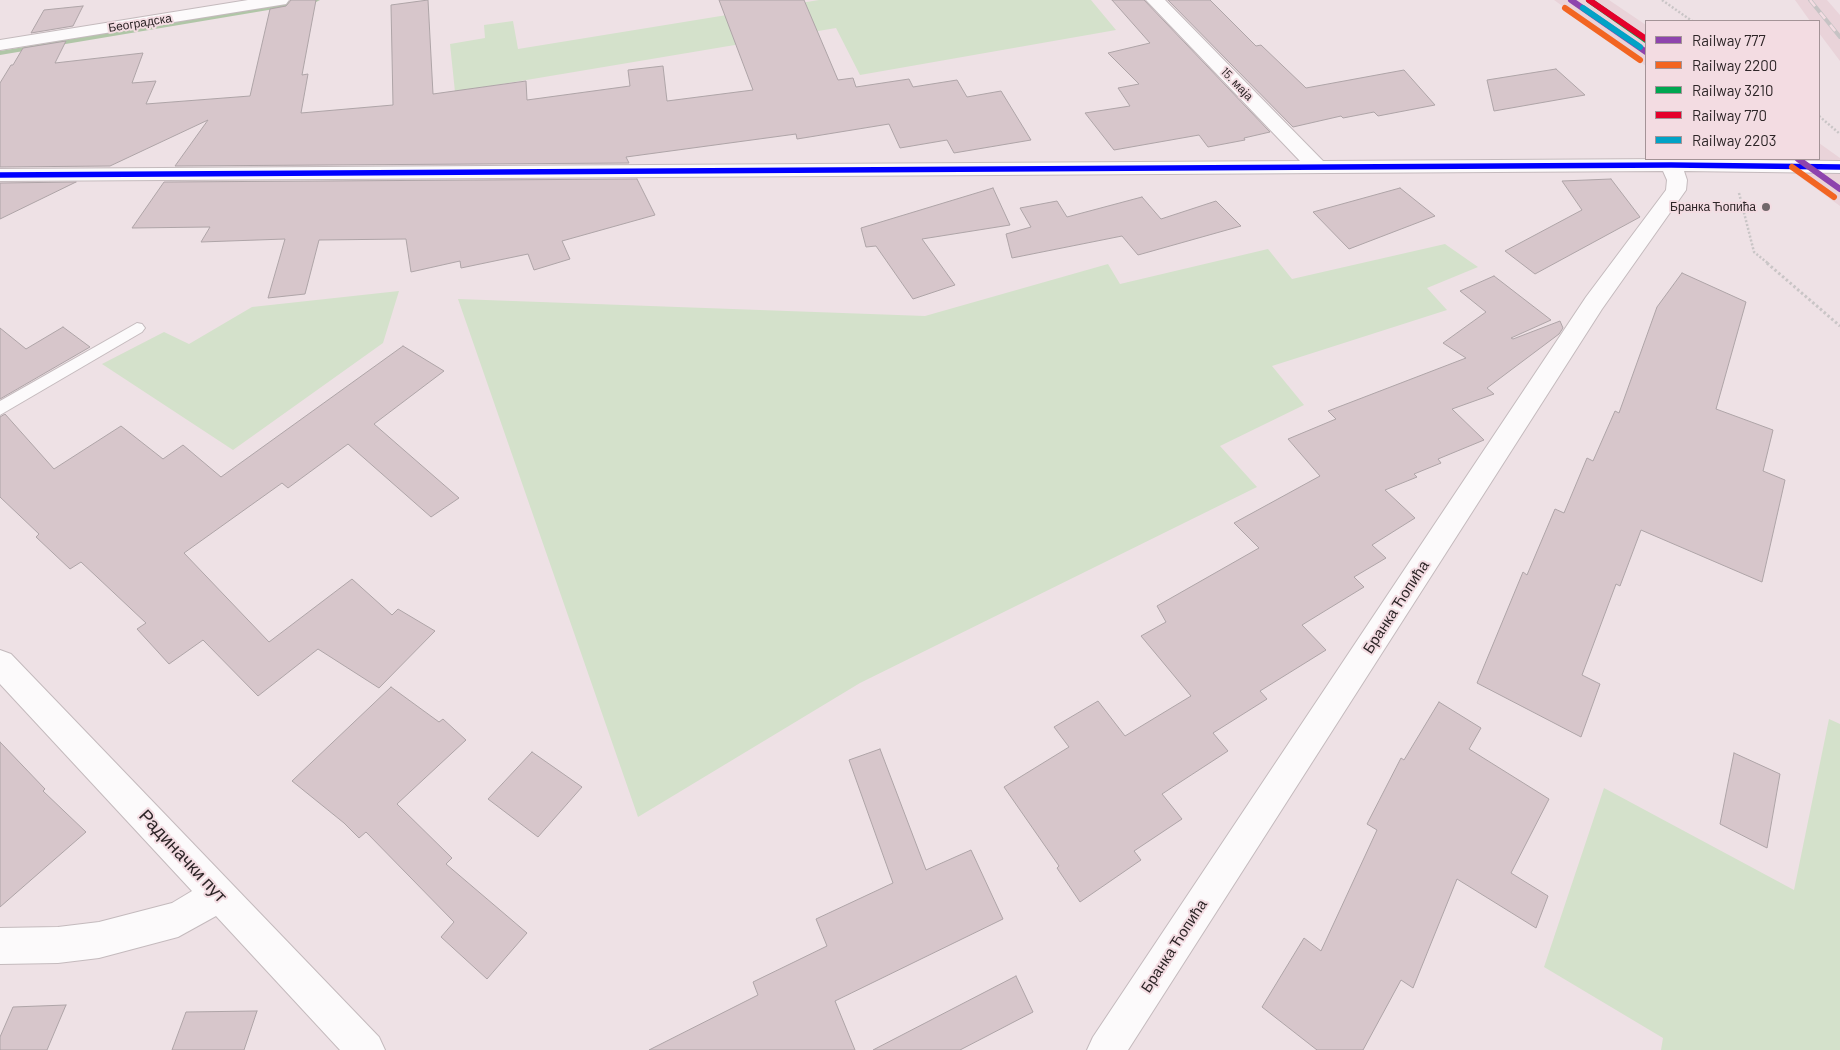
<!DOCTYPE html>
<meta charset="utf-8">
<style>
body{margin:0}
#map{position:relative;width:1840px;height:1050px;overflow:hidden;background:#eee1e5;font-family:Barlow,sans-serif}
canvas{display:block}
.legend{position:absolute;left:1645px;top:20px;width:175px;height:140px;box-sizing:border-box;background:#f3dce2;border:1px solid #a49397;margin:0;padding:6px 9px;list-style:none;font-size:15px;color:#2d2527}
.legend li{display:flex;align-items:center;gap:10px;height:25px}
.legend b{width:25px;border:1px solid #a49397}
</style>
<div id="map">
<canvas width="1840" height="1050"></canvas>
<ul class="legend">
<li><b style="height:6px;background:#8e44ad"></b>Railway 777</li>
<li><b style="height:6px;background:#f26522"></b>Railway 2200</li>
<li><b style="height:6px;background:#00a651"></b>Railway 3210</li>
<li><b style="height:6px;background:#e4002b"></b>Railway 770</li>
<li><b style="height:6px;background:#02a2c6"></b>Railway 2203</li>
</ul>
</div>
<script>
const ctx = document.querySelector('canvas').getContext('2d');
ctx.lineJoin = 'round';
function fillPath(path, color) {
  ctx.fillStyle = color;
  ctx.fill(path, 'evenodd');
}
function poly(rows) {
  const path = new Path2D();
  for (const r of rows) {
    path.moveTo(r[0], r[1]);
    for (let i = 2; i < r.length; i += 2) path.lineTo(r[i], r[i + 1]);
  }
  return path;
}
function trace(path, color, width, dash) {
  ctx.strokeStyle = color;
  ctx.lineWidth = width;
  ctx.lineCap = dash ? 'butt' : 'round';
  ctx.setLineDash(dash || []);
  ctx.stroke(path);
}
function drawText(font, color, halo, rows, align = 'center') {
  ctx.font = font + ' Barlow,sans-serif';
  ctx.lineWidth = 4;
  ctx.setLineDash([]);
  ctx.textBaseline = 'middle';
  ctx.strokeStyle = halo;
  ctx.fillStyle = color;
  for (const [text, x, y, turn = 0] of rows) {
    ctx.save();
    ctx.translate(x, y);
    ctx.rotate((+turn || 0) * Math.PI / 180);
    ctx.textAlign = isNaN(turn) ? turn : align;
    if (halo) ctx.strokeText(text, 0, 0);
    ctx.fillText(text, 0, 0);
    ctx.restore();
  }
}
fillPath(poly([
 [1554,0,1609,0,1646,25,1646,66],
 [1795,0,1827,0,1840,15,1840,61,1819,33,1819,21,1810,21],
 [1819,143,1840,158,1840,206,1775,159,1819,159]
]), '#e9d3d9');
fillPath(poly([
 [819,0,1091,0,1116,30,860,75,836,28,455,92,450,44,485,38,484,25,513,21,518,49],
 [1445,244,1478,267,1427,288,1447,310,1272,366,1304,405,1220,446,1257,487,860,683,638,817,458,299,925,316,1108,264,1120,284,1268,249,1292,279],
 [399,291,383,343,233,450,102,364,164,332,189,344,252,307],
 [1829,719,1840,724,1840,1050,1661,1050,1663,1038,1544,967,1604,788,1794,890]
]), '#d4e1cb');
fillPath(poly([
 [302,0,320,0,316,2,0,55,0,51,302,0]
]), '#b0c6a7');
const building = poly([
 [291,0,316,0,302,75,308,74,301,113,393,105,391,5,428,0,433,94,526,81,527,100,630,86,628,70,663,66,667,101,753,90,719,0,804,0,838,80,853,78,856,87,909,79,913,87,957,80,967,97,1001,91,1031,140,954,153,947,140,900,148,889,124,797,139,796,134,626,157,629,163,175,166,208,120,110,166,0,167,0,83,11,65,13,65,23,48,66,41,55,63,143,53,132,83,156,81,146,104,250,96,270,9,286,6,291,0],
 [1112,0,1144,0,1270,132,1244,138,1245,140,1208,147,1199,135,1114,150,1085,113,1130,106,1118,88,1139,84,1108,53,1150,43,1112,0],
 [1168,0,1210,0,1256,46,1261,45,1306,88,1404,70,1435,105,1378,116,1374,112,1343,118,1341,116,1293,127,1168,0],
 [83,6,73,26,31,33,44,10,83,6],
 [1556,69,1585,95,1494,111,1487,80,1556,69],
 [637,179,655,215,562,241,570,259,534,270,528,254,461,268,460,261,411,272,406,239,319,240,305,294,268,298,285,239,201,242,210,227,132,228,164,182,637,179],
 [1611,179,1640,217,1535,274,1505,251,1582,210,1562,181,1611,179],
 [76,182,0,219,0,183,76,182],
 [993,188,1010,225,922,239,955,285,913,299,876,246,866,247,861,228,993,188],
 [1400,188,1435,216,1349,249,1313,212,1400,188],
 [1142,197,1161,219,1216,201,1241,226,1138,255,1122,236,1012,258,1006,234,1031,227,1020,208,1057,201,1067,217,1142,197],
 [1682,273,1746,302,1716,409,1773,430,1763,471,1785,480,1762,582,1641,530,1620,586,1616,584,1582,675,1600,684,1581,737,1477,683,1523,572,1527,575,1555,509,1564,513,1587,458,1593,461,1615,411,1619,413,1657,307,1682,273],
 [1494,276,1551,320,1511,338,1513,339,1560,321,1563,328,1559,334,1487,388,1494,394,1452,409,1484,440,1438,459,1441,463,1414,474,1417,477,1385,490,1415,518,1372,545,1386,558,1354,577,1364,587,1302,625,1326,650,1260,691,1267,699,1213,733,1228,751,1162,794,1182,819,1134,851,1141,860,1080,902,1057,868,1059,866,1004,787,1069,747,1054,727,1098,701,1125,736,1191,696,1141,636,1166,622,1157,606,1259,548,1234,523,1320,476,1288,439,1336,419,1328,411,1466,358,1443,343,1486,312,1460,291,1494,276],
 [63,327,90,347,0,399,0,328,26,349,63,327],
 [403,346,444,371,374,424,459,498,431,517,348,444,288,488,282,483,184,553,269,642,352,579,392,615,398,609,435,631,379,688,318,649,258,696,203,640,169,664,137,629,146,623,81,562,70,569,36,537,39,534,0,497,0,417,5,414,54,469,121,426,163,459,183,445,221,477,403,346],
 [391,687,439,722,443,719,466,740,397,804,452,858,446,864,527,933,487,979,441,937,454,922,366,832,359,838,344,823,292,781,391,687],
 [1439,702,1481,728,1469,749,1549,799,1511,873,1548,896,1536,928,1457,879,1413,988,1401,980,1363,1050,1317,1050,1262,1007,1304,938,1321,951,1377,830,1367,824,1401,758,1404,760,1439,702],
 [0,742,45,789,43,791,86,832,0,907,0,742],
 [880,749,926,870,971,850,1003,919,835,1001,855,1050,649,1050,758,995,753,982,827,946,816,919,893,883,849,760,880,749],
 [532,752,582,787,538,837,488,799,532,752],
 [1734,753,1780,774,1767,848,1720,824,1734,753],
 [1016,976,1033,1012,960,1050,873,1050,1016,976],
 [66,1005,47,1050,0,1050,0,1037,13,1007,66,1005],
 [257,1011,244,1050,172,1050,186,1012,257,1011]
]);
fillPath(building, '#d7c6cb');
trace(building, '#aea4a7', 1);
const lane = poly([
 [137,323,142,324,145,328,142,332,0,415,0,401,137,323]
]);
const street = poly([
 [248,0,289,0,286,4,280,5,0,50,0,40,248,0],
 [1146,0,1165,0,1323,161,1671,159,1840,161,1840,173,1684,171,1687,180,1686,190,1602,309,1128,1050,1087,1050,1093,1037,1586,297,1666,190,1667,180,1663,171,0,181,0,169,1300,161,1146,0],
 [0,650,11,654,379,1037,385,1050,340,1050,216,916,178,937,99,958,58,963,0,964,0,928,58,927,99,922,172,903,192,891,0,684,0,650]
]);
trace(lane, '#c4babd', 2);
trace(street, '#c4babd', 2);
trace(poly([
 [1662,0,1692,21],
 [1819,116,1840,134],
 [1739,193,1754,252,1769,264]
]), '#c9c5c6', 2.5, [2, 2]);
trace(poly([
 [1767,263,1840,326]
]), '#c9c5c6', 3, [2.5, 2.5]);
fillPath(lane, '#fcfafb');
fillPath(street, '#fcfafb');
const rail = poly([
 [1810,0,1840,37]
]);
trace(rail, '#c6c3c4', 4);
trace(rail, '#f3dce2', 2.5, [8]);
trace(poly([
 [0,175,1671,165,1840,167]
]), '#00f', 5.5);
trace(poly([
 [1571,0,1646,52],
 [1798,159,1840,189]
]), '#8e44ad', 6);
trace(poly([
 [1565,8,1640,60],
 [1792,167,1834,197]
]), '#f26522', 6);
trace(poly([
 [1589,0,1646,40]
]), '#00a651', 6);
trace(poly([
 [1589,0,1646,39]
]), '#e4002b', 6);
trace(poly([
 [1583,8,1640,47]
]), '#02a2c6', 6);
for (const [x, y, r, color] of [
 [1766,207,5,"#71676a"]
]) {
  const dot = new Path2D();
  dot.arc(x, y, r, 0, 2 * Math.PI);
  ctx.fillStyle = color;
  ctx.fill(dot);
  trace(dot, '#f3dce2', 2);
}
drawText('12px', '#2d2527', '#f3dce2', [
 ["Београдска",140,23,-9],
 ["15. маја",1237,84,46]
]);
drawText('12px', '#2d2527', '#f3dce2', [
 ["Бранка Ћопића",1756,207]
], 'right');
drawText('15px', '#2d2527', '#f3dce2', [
 ["Бранка Ћопића",1396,607,-57],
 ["Бранка Ћопића",1174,946,-57]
]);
drawText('18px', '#2d2527', '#f3dce2', [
 ["Радиначки пут",183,856,47]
]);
</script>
